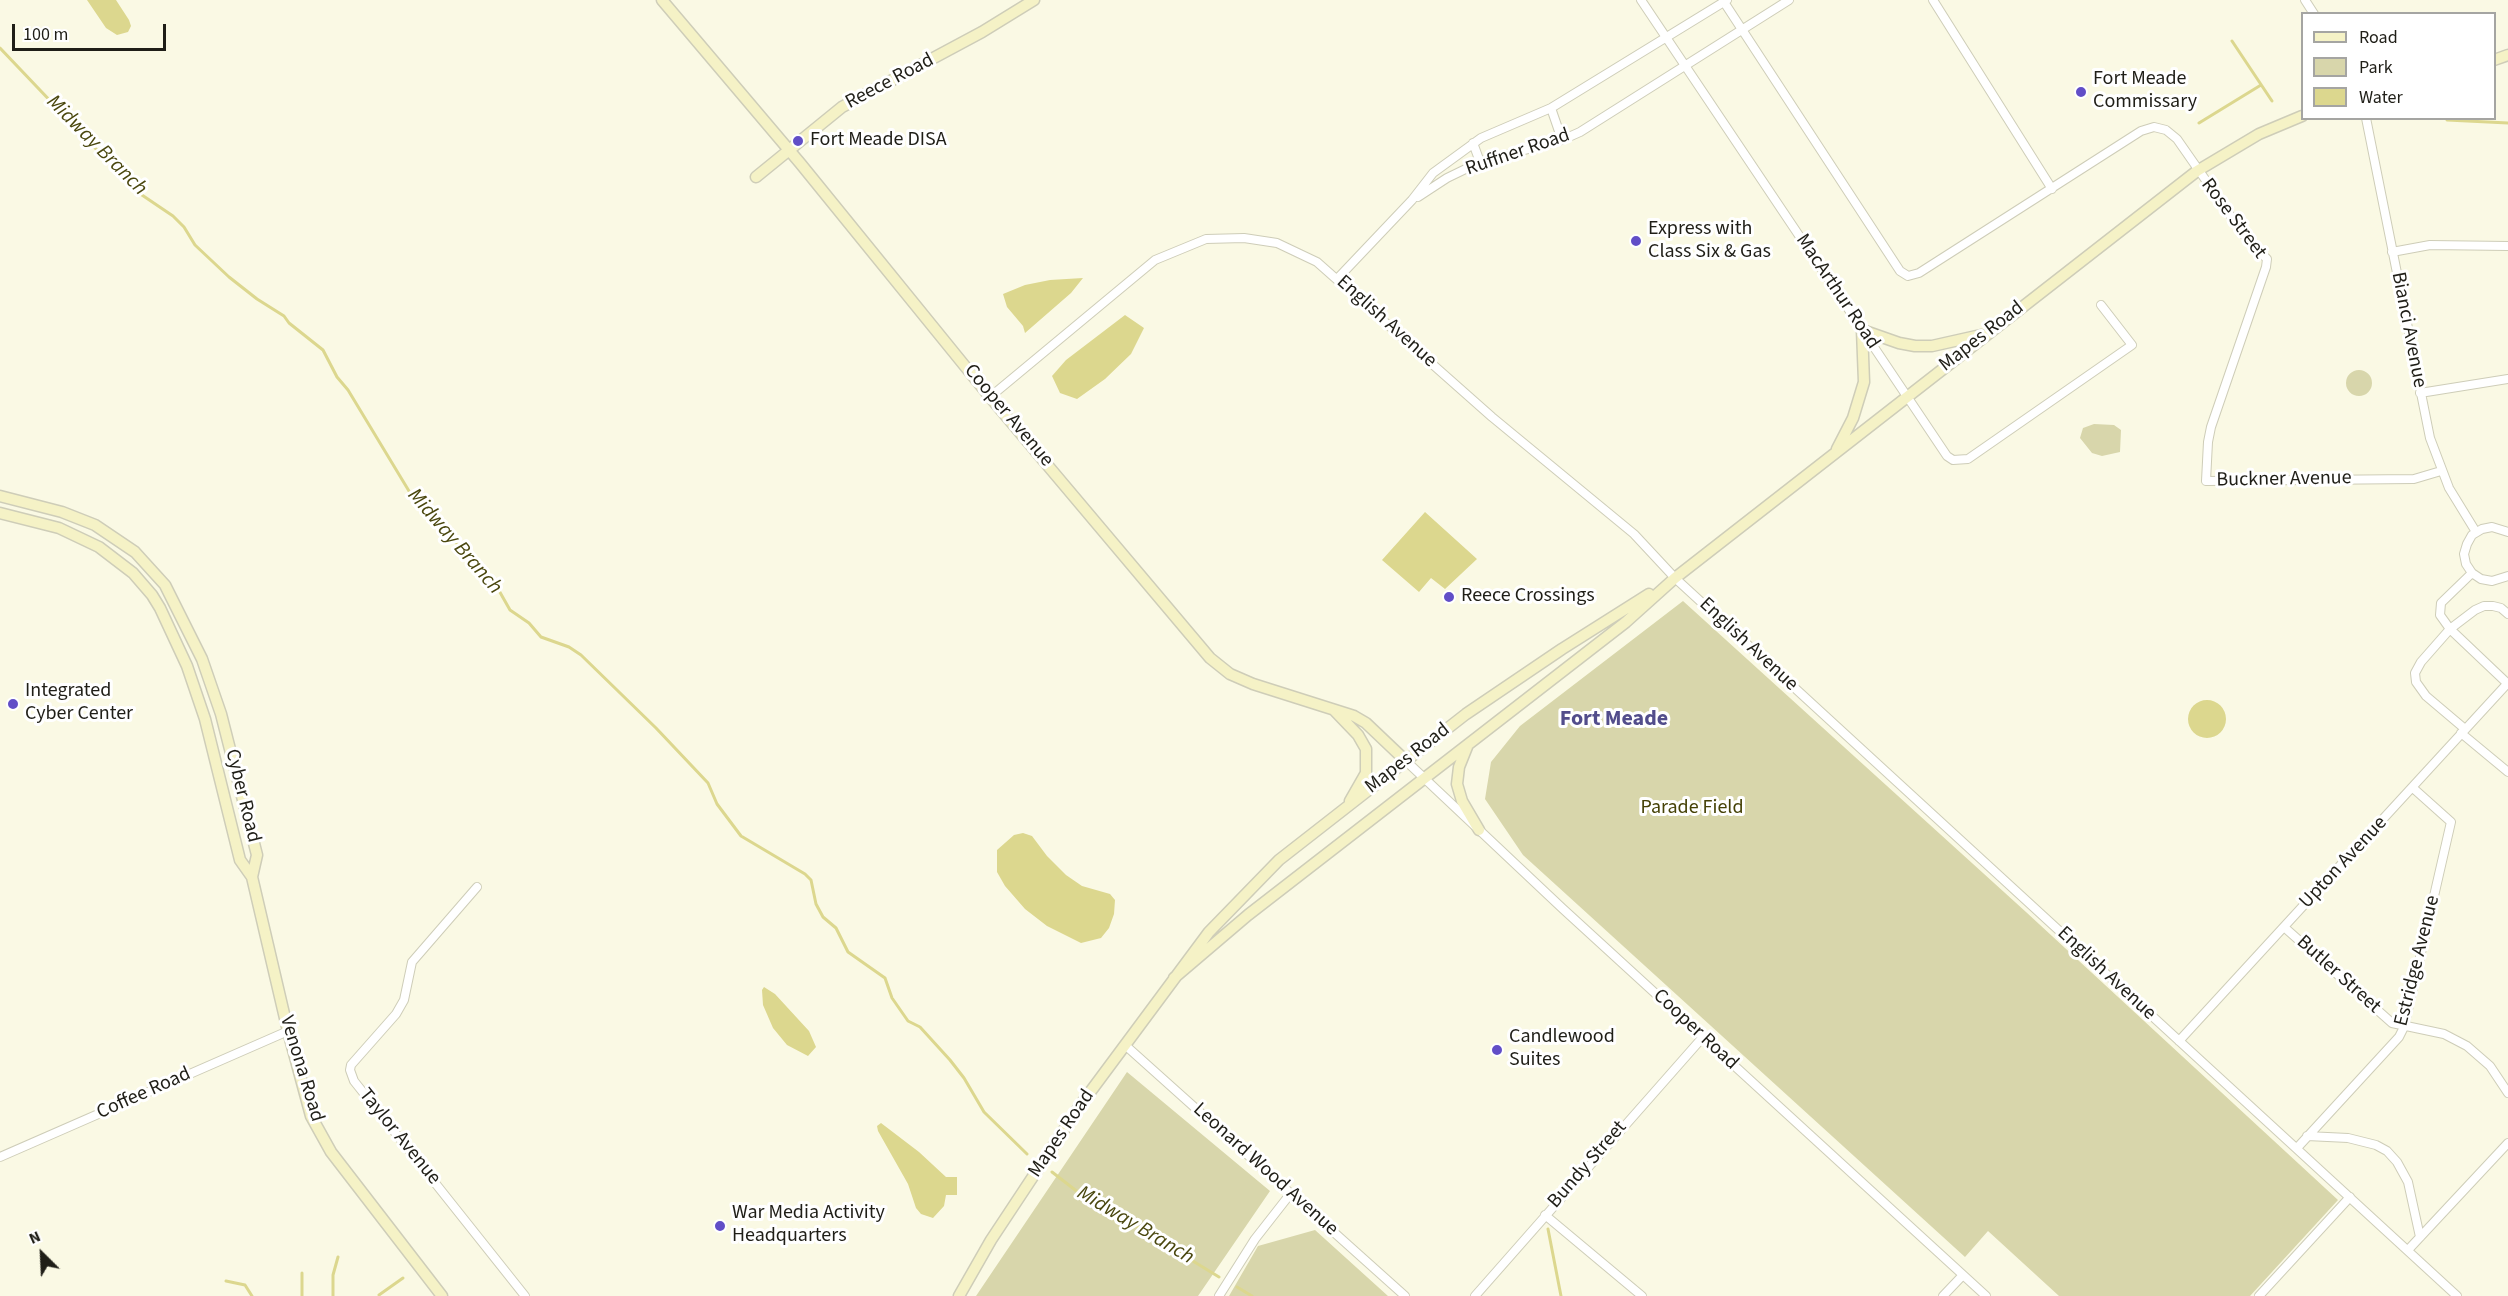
<!DOCTYPE html>
<style>
body{margin:0}
#map{position:relative;width:2508px;height:1296px;overflow:hidden;background:#faf9e4;font-family:"Source Sans 3",sans-serif}
canvas{display:block}
.legend{position:absolute;left:2301px;top:12px;width:195px;height:108px;box-sizing:border-box;background:#fff;border:2px solid #a5a5a2;margin:0;padding:8px 10px;list-style:none;font-size:18px;color:#1f1e17}
.legend li{display:flex;align-items:center;gap:12px;height:30px}
.legend b{width:30px;border:2px solid #a5a5a2}
.north{position:absolute;left:12px;top:1224px;width:60px;height:60px;-webkit-text-stroke:4px #fff;paint-order:stroke;rotate:336deg;font-size:16px;font-weight:700;line-height:24px;text-align:center;color:#1f1e17}
.north::after{content:'';display:block;margin:auto;width:21px;height:27px;background:#1f1e17;clip-path:polygon(50% 0,100% 100%,50% 72%,0 100%)}
.scale{position:absolute;left:12px;top:24px;width:154px;height:27px;box-sizing:border-box;border:3px solid #1f1e17;border-top:0;padding-left:8px;font-size:18px;line-height:21px;white-space:nowrap;color:#1f1e17;-webkit-text-stroke:4px #fff;paint-order:stroke}
</style>
<div id="map">
<canvas width="2508" height="1296"></canvas>
<ul class="legend">
<li><b style="height:8px;background:#f5f2c6"></b>Road</li>
<li><b style="height:16px;background:#d8d6ab"></b>Park</li>
<li><b style="height:16px;background:#dcd78e"></b>Water</li>
</ul>
<div class="north">N</div>
<div class="scale">100 m</div>
</div>
<script>
const ctx = document.querySelector('canvas').getContext('2d');
ctx.lineJoin = 'round';
function fillPath(path, color) {
  ctx.fillStyle = color;
  ctx.fill(path, 'evenodd');
}
function poly(rows) {
  const path = new Path2D();
  for (const r of rows) {
    if (r.length === 3) {
      path.moveTo(r[0] + r[2], r[1]);
      path.arc(r[0], r[1], r[2], 0, 2 * Math.PI);
      continue;
    }
    path.moveTo(r[0], r[1]);
    for (let i = 2; i < r.length; i += 2) path.lineTo(r[i], r[i + 1]);
  }
  return path;
}
function trace(path, color, width, dash) {
  ctx.strokeStyle = color;
  ctx.lineWidth = width;
  ctx.lineCap = dash ? 'butt' : 'round';
  ctx.setLineDash(dash || []);
  ctx.stroke(path);
}
function drawText(font, color, halo, rows, align = 'center') {
  ctx.font = font + ' "Source Sans 3",sans-serif';
  ctx.lineWidth = 6;
  ctx.setLineDash([]);
  ctx.textBaseline = 'middle';
  ctx.strokeStyle = halo;
  ctx.fillStyle = color;
  for (const [text, x, y, turn = 0] of rows) {
    ctx.save();
    ctx.translate(x, y);
    ctx.rotate((+turn || 0) * Math.PI / 180);
    ctx.textAlign = isNaN(turn) ? turn : align;
    if (halo) ctx.strokeText(text, 0, 0);
    ctx.fillText(text, 0, 0);
    ctx.restore();
  }
}
fillPath(poly([
 [2359,383,13],
 [2094,424,2114,425,2121,430,2120,452,2102,456,2092,453,2080,438,2083,428],
 [1683,601,2026,912,2338,1200,2250,1296,2059,1296,1988,1231,1965,1257,1523,855,1485,799,1491,762,1520,726],
 [1127,1072,1270,1191,1198,1296,976,1296],
 [1315,1230,1388,1296,1229,1296,1258,1246]
]), '#d8d6ab');
fillPath(poly([
 [87,0,116,0,129,20,131,26,128,32,117,35,106,28],
 [1083,278,1071,293,1025,333,1023,326,1007,307,1003,294,1025,285,1050,280],
 [1125,315,1144,328,1131,354,1105,379,1077,399,1060,393,1052,376,1066,360],
 [1425,512,1477,559,1445,589,1431,578,1419,592,1382,560],
 [2207,719,19],
 [1023,833,1032,836,1047,856,1066,875,1082,886,1110,894,1115,900,1114,914,1109,928,1101,938,1081,943,1047,926,1025,909,1005,886,997,872,997,850,1014,835],
 [764,987,775,994,809,1031,816,1047,808,1056,787,1045,773,1028,763,1005,762,990],
 [881,1123,919,1152,946,1177,957,1177,957,1195,946,1195,944,1206,933,1218,921,1214,916,1208,908,1184,878,1131,877,1126]
]), '#dcd78e');
trace(poly([
 [2232,41,2272,101],
 [0,48,136,191,173,216,184,227,195,245,229,277,257,299,284,316,289,323,323,350,337,377,348,390,415,501,493,580,510,610,529,623,541,637,569,647,581,655,656,728,708,783,717,804,741,836,805,874,811,880,816,904,823,917,836,928,848,952,885,978,892,998,908,1021,920,1027,950,1060,964,1078,984,1112,1027,1154],
 [2447,120,2508,123],
 [2199,123,2261,85],
 [1052,1172,1092,1203,1116,1214,1219,1277],
 [1548,1229,1561,1296],
 [226,1281,245,1285,252,1296],
 [1237,1287,1252,1296],
 [379,1295,403,1278],
 [302,1296,302,1273],
 [333,1296,333,1275,338,1257]
]), '#dcd78e', 3);
const street = poly([
 [1641,0,1947,456,1953,460,1968,459,2132,345,2101,305],
 [1933,0,2052,189],
 [2305,0,2314,14],
 [1724,2,1900,271,1908,276,1919,273,2141,131,2154,127,2166,130,2177,139,2244,235,2267,259,2266,267,2211,427,2208,442,2206,481,2414,479,2441,471],
 [1551,108,1562,140],
 [2366,118,2430,438,2449,488,2476,532],
 [1473,143,1480,162],
 [1418,197,1447,178,1480,162,1562,140,1580,132,1789,0],
 [2392,252,2430,245,2508,246],
 [1338,278,1412,200,1433,173,1481,138,1551,108,1727,0],
 [2420,393,2508,379],
 [990,397,1155,260,1206,239,1244,238,1277,243,1317,262,1492,417,1634,534,1675,578,2457,1296],
 [2508,532,2492,527,2482,529,2472,535,2467,544,2464,554,2466,564,2472,573,2481,579,2492,581,2508,576],
 [2472,573,2441,603,2440,615,2450,629,2508,684],
 [2465,729,2426,696,2416,682,2415,673,2421,662,2450,629,2475,610,2484,606,2493,606,2501,608,2508,614],
 [2461,733,2508,772],
 [1406,761,1562,908,1986,1296],
 [477,887,412,962,404,1000,396,1014,351,1065,350,1070,354,1081,525,1296],
 [2284,927,2392,1023,2444,1034,2467,1046,2490,1066,2508,1093],
 [2179,1041,2507,684],
 [1125,1045,1405,1296],
 [2307,1136,2348,1138,2376,1145,2387,1151,2397,1162,2408,1182,2420,1237],
 [2297,1148,2399,1037,2404,1027,2451,822,2413,788],
 [0,1157,288,1031],
 [1545,1215,1642,1296],
 [2408,1250,2508,1143],
 [1219,1296,1255,1239,1291,1193],
 [1475,1296,1703,1037],
 [1943,1296,1963,1275],
 [2259,1296,2350,1197]
]);
const secondary = poly([
 [662,0,800,163,990,397,1210,658,1230,674,1253,684,1354,716,1366,723,1406,761],
 [2494,60,2508,55],
 [756,177,842,107,982,32,1034,0],
 [1837,449,1853,418,1864,382,1862,330,1899,343,1915,346,1932,346,1981,335],
 [0,496,62,512,95,525,135,552,165,585,202,659,221,714,257,855,252,877],
 [0,513,59,528,99,547,133,573,152,595,160,608,187,666,205,719,240,860,252,877,288,1031,311,1116,331,1152,442,1296],
 [1334,710,1358,735,1366,749,1366,773,1350,801],
 [1467,747,1459,767,1457,784,1462,801,1479,830],
 [1174,978,1248,915,1626,622,1675,578,2197,171,2259,134,2302,116],
 [959,1296,991,1240,1079,1107,1209,932,1279,860,1466,714,1562,649,1649,594]
]);
trace(street, '#cecdb8', 10);
trace(secondary, '#cecdb8', 13);
trace(street, '#fff', 8);
trace(secondary, '#f5f2c6', 10);
for (const [x, y, r, color] of [
 [2081,92,6,"#614ec7"],
 [798,141,6,"#614ec7"],
 [1636,241,6,"#614ec7"],
 [1449,597,6,"#614ec7"],
 [13,704,6,"#614ec7"],
 [1497,1050,6,"#614ec7"],
 [720,1226,6,"#614ec7"]
]) {
  const dot = new Path2D();
  dot.arc(x, y, r, 0, 2 * Math.PI);
  ctx.fillStyle = color;
  ctx.fill(dot);
  trace(dot, '#fff', 2);
}
drawText('20px', '#1f1e17', '#fff', [
 ["Fort Meade",2093,80],
 ["Commissary",2093,103],
 ["Fort Meade DISA",810,141],
 ["Express with",1648,230],
 ["Class Six & Gas",1648,253],
 ["Reece Crossings",1461,597],
 ["Integrated",25,692],
 ["Cyber Center",25,715],
 ["Candlewood",1509,1038],
 ["Suites",1509,1061],
 ["War Media Activity",732,1214],
 ["Headquarters",732,1237]
], 'left');
drawText('20px', '#1f1e17', '#fff', [
 ["Reece Road",890,82,-28],
 ["Ruffner Road",1518,153,-19],
 ["Rose Street",2233,219,53],
 ["MacArthur Road",1837,292,56],
 ["English Avenue",1386,322,42],
 ["Bianci Avenue",2408,330,79],
 ["Mapes Road",1982,337,-38],
 ["Cooper Avenue",1008,416,50],
 ["Buckner Avenue",2284,480,-1],
 ["English Avenue",1748,645,43],
 ["Mapes Road",1408,759,-38],
 ["Cyber Road",242,796,76],
 ["Upton Avenue",2344,863,-47],
 ["Estridge Avenue",2418,961,-76],
 ["English Avenue",2106,974,43],
 ["Butler Street",2338,975,42],
 ["Cooper Road",1695,1030,43],
 ["Venona Road",301,1069,73],
 ["Coffee Road",144,1094,-24],
 ["Mapes Road",1062,1134,-56],
 ["Taylor Avenue",399,1137,51],
 ["Bundy Street",1588,1165,-49],
 ["Leonard Wood Avenue",1265,1170,42]
]);
drawText('20px', '#454106', '#fff', [
 ["Parade Field",1692,809]
]);
drawText('italic 21px', '#4a470e', '#fff', [
 ["Midway Branch",96,146,45],
 ["Midway Branch",454,542,49],
 ["Midway Branch",1135,1226,31]
]);
drawText('bold 22px', '#524d8b', '#fff', [
 ["Fort Meade",1614,720]
]);
</script>
